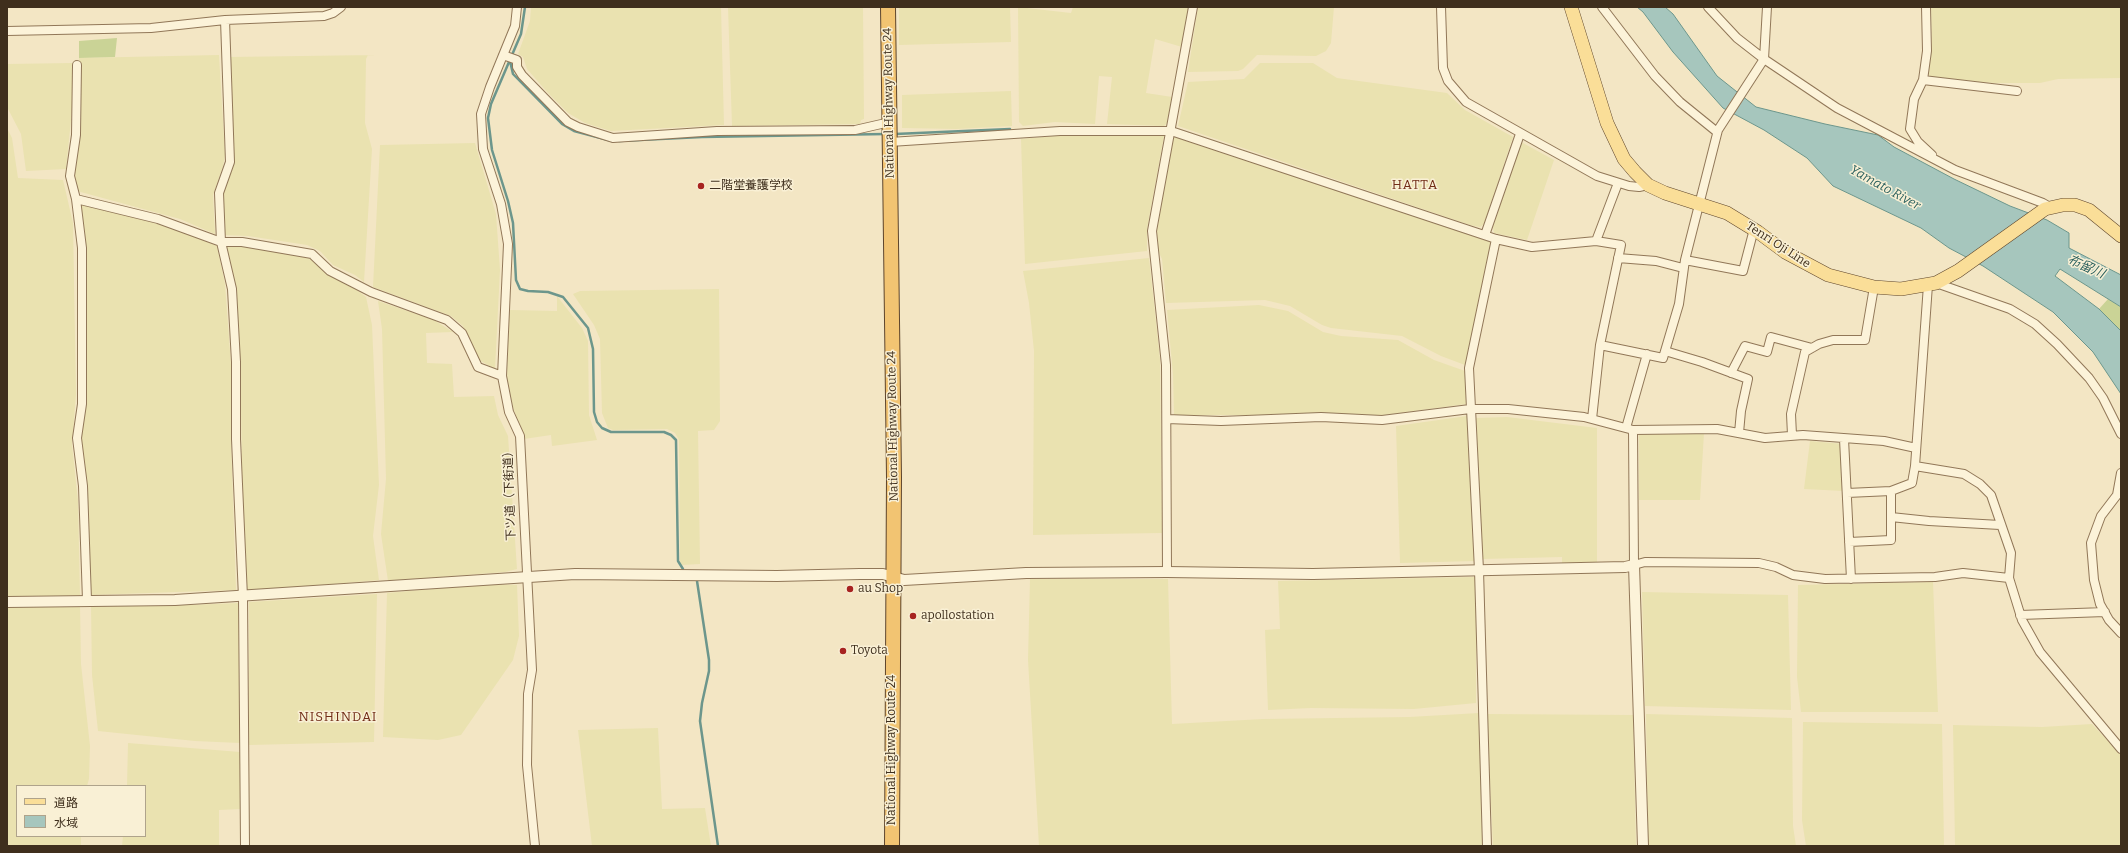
<!DOCTYPE html>
<meta charset="utf-8">
<style>
body{margin:0}
#map{position:relative;width:2128px;height:853px;overflow:hidden;background:#f3e6c4;font-family:Bitter,"Noto Sans JP",serif}
canvas{display:block}
.frame{position:absolute;inset:0;border:8px solid #3f2f1d;pointer-events:none}
.legend{position:absolute;left:16px;top:785px;width:130px;height:52px;box-sizing:border-box;background:#f9f0d5;border:1px solid #afa38b;margin:0;padding:5px 7px;list-style:none;font-size:12px;color:#3f2f1d}
.legend li{display:flex;align-items:center;gap:8px;height:20px}
.legend b{width:20px;border:1px solid #afa38b}
</style>
<div id="map">
<canvas width="2128" height="853"></canvas>
<div class="frame"></div>
<ul class="legend">
<li><b style="height:5px;background:#fade98"></b>道路</li>
<li><b style="height:11px;background:#a6c6bd"></b>水域</li>
</ul>
</div>
<script>
const ctx = document.querySelector('canvas').getContext('2d');
ctx.lineJoin = 'round';
function fillPath(path, color) {
  ctx.fillStyle = color;
  ctx.fill(path, 'evenodd');
}
function poly(rows) {
  const path = new Path2D();
  for (const r of rows) {
    path.moveTo(r[0], r[1]);
    for (let i = 2; i < r.length; i += 2) path.lineTo(r[i], r[i + 1]);
  }
  return path;
}
function trace(path, color, width, dash) {
  ctx.strokeStyle = color;
  ctx.lineWidth = width;
  ctx.lineCap = dash ? 'butt' : 'round';
  ctx.setLineDash(dash || []);
  ctx.stroke(path);
}
function drawText(font, color, halo, rows, align = 'center') {
  ctx.font = font + ' Bitter,"Noto Sans JP",serif';
  ctx.lineWidth = 3;
  ctx.setLineDash([]);
  ctx.textBaseline = 'middle';
  ctx.strokeStyle = halo;
  ctx.fillStyle = color;
  for (const [text, x, y, turn = 0] of rows) {
    ctx.save();
    ctx.translate(x, y);
    ctx.rotate((+turn || 0) * Math.PI / 180);
    ctx.textAlign = isNaN(turn) ? turn : align;
    if (halo) ctx.strokeText(text, 0, 0);
    ctx.fillText(text, 0, 0);
    ctx.restore();
  }
}
fillPath(poly([
 [531,7,721,7,724,125,611,131,585,123,568,113,548,93,527,69,523,57,518,54,530,21],
 [728,7,863,7,864,119,861,120,860,124,732,126],
 [899,7,1010,7,1011,42,899,45],
 [1018,7,1071,13,1073,7,1189,7,1182,47,1155,39,1146,93,1172,97,1167,123,1164,126,1107,124,1112,77,1099,76,1095,124,1055,122,1023,126,1019,122],
 [1198,7,1334,7,1331,43,1326,51,1316,56,1257,55,1243,69,1238,71,1188,72],
 [1931,7,2121,7,2121,78,2058,79,2040,83,1997,83,1960,81,1928,77,1932,42],
 [219,55,225,155,223,166,213,195,215,234,180,219,77,191,74,176,81,110,79,58],
 [368,55,366,59,365,123,372,149,364,282,355,275,333,265,320,251,307,245,248,236,225,235,223,192,232,171,234,153,229,57,375,55],
 [72,63,73,101,66,169,26,171,21,134,7,107,7,64],
 [1260,63,1313,63,1337,78,1447,93,1465,110,1513,137,1484,224,1480,227,1470,225,1178,126,1188,82,1244,79],
 [1011,91,1012,126,956,129,902,128,902,95],
 [7,128,12,138,18,178,63,180,73,223,76,394,72,445,78,501,80,596,7,597],
 [1173,135,1491,242,1465,365,1441,356,1402,336,1331,328,1322,325,1290,306,1265,300,1166,303,1162,259,1158,251,1156,236],
 [1053,136,1164,136,1147,229,1147,251,1025,264,1021,139],
 [1521,142,1554,160,1527,240,1494,233,1493,227],
 [475,143,496,214,500,270,495,369,479,360,463,326,451,316,373,287,380,145],
 [81,203,176,229,217,246,225,284,231,365,231,441,236,590,90,595,87,496,80,430,87,392,86,247],
 [226,246,243,246,302,255,313,260,326,274,350,285,366,297,372,325,379,485,373,536,379,580,244,592,241,409,236,301],
 [1149,258,1160,359,1162,533,1033,535,1034,351,1029,303,1023,271],
 [719,289,720,421,714,430,698,431,700,564,682,565,680,563,679,440,675,433,667,429,613,430,608,428,602,413,600,339,594,325,573,294,580,291],
 [557,296,582,328,588,341,589,415,597,440,552,446,551,435,524,439,513,407,507,382,508,325,510,310,557,311],
 [378,301,434,320,453,332,426,333,427,363,452,364,454,397,494,396,498,415,508,436,517,569,505,572,388,581,381,534,386,479,382,329],
 [1259,305,1288,311,1323,332,1341,336,1398,340,1434,360,1465,371,1466,404,1385,415,1174,415,1173,374,1167,310],
 [1467,416,1475,561,1400,563,1396,426],
 [1507,417,1597,428,1597,564,1562,565,1562,557,1482,559,1476,418],
 [1704,433,1700,500,1639,500,1639,434],
 [1810,441,1843,444,1844,491,1804,489],
 [1476,577,1476,703,1414,709,1311,708,1268,710,1265,630,1280,629,1278,581],
 [1030,579,1168,579,1172,724,1263,719,1409,717,1479,713,1484,846,1039,846,1028,660],
 [1933,582,1938,712,1801,712,1797,677,1798,585],
 [488,584,517,585,519,636,513,660,461,735,438,740,383,737,387,593],
 [1642,592,1788,595,1791,710,1645,706],
 [377,594,374,742,249,745,249,602],
 [239,603,240,743,195,741,98,731,92,675,91,605,188,605],
 [80,605,81,664,90,746,89,779,87,786,17,786,17,836,81,836,81,846,7,846,7,607],
 [1487,714,1633,715,1636,846,1493,846],
 [1646,714,1792,718,1793,826,1796,846,1648,846],
 [1803,722,1942,724,1944,846,1806,846,1802,820],
 [2092,724,2121,755,2121,846,1955,846,1953,725,2042,727],
 [658,728,662,809,705,808,711,846,592,846,578,730],
 [128,743,240,752,242,809,219,810,219,846,122,846,123,836,145,836,145,786,127,786]
]), '#eae2b0');
fillPath(poly([
 [117,38,115,57,79,58,79,41],
 [2108,299,2121,307,2121,331,2099,309]
]), '#cad396');
const water = poly([
 [1637,7,1665,7,1673,14,1717,76,1756,107,1825,124,1878,135,1894,147,1954,179,2010,206,2047,220,2069,233,2069,248,2121,275,2121,307,2060,269,2055,276,2099,309,2121,331,2121,394,2093,352,2053,312,1983,266,1949,248,1921,228,1833,186,1807,158,1764,130,1723,108,1673,52,1643,12,1637,7]
]);
fillPath(water, '#a6c6bd');
trace(water, '#6c968c', 1);
trace(poly([
 [525,7,521,34,491,104,488,118,492,150,508,201,513,223,516,280,520,289,528,291,548,292,563,297,588,328,593,349,594,412,597,422,602,428,611,432,664,432,671,435,676,440,678,561,683,569],
 [510,61,513,74,562,124,574,131,612,141],
 [895,134,1010,129],
 [619,141,702,137,886,134],
 [697,581,709,660,709,671,702,703,700,721,718,846]
]), '#6c968c', 2.5);
const minor = poly([
 [517,7,515,26,490,87,481,114,483,149,501,204,508,244,502,376,509,412,520,436,532,670,528,694,527,765,535,846],
 [1441,7,1443,68,1448,81,1466,102,1597,176,1629,186,1639,187,1648,185],
 [1602,7,1655,76,1680,102,1717,132],
 [1708,7,1737,38,1764,59,1837,108,1955,170,2043,203,2050,207],
 [1926,7,1927,51,1923,80,1914,99,1910,129,1918,142,1932,155],
 [225,20,230,162,219,193,221,242,232,289,236,362,236,439,243,597,245,846],
 [7,31,151,28,225,20,324,16,333,13,341,7],
 [503,55,517,60,517,67,522,75,568,122,578,127,613,138,717,131,855,130,890,122],
 [77,65,76,135,70,176,76,199,82,248,82,404,77,438,83,486,87,600],
 [1923,80,2017,91],
 [890,142,1060,131,1171,131,1496,239,1532,247,1596,241,1621,245,1600,345,1592,419],
 [76,199,158,219,221,242,242,242,312,254,330,271,371,292,447,320,462,333,478,367,502,376],
 [1485,235,1520,134],
 [1596,241,1618,183],
 [1618,258,1656,261,1683,268],
 [1685,260,1743,271,1754,229],
 [1936,283,2010,309,2035,324,2057,344,2089,378,2103,398,2121,434],
 [1928,285,1915,466,1964,474,1980,484,1991,495,2011,553,2009,578,2022,620,2040,652,2121,749],
 [1600,345,1663,358,1679,304,1685,260,1718,130,1764,59,1767,7],
 [1665,351,1702,362,1748,379,1741,411,1739,433],
 [1731,373,1745,346,1767,352,1771,337,1812,348],
 [1167,419,1221,421,1321,417,1382,420,1470,409,1508,409,1584,417,1633,430,1717,429,1765,438,1803,435,1884,441,1916,448],
 [1626,428,1647,354],
 [1633,430,1634,565,1645,562,1759,563,1776,567,1793,575,1825,579,1935,577,1963,573,2009,578],
 [1792,435,1791,414,1805,352,1819,344,1833,340,1865,340,1874,287],
 [1844,439,1851,579],
 [2121,473,2117,495,2101,516,2091,543,2094,580,2100,604,2109,620,2121,633],
 [1847,493,1891,491,1912,483,1915,466],
 [1891,517,1929,521,2000,525],
 [1849,542,1891,540,1891,491],
 [1167,572,1166,365,1152,231,1193,7],
 [2020,615,2105,612],
 [1487,846,1479,570,1469,368,1496,239]
]);
const tertiary = poly([
 [7,602,175,600,575,574,777,576,860,574,883,574,904,580,1026,573,1167,572,1313,574,1625,567,1634,565,1643,846]
]);
const primary = poly([
 [1571,7,1607,123,1624,159,1635,172,1648,185,1665,193,1727,213,1758,232,1785,252,1828,275,1874,287,1901,289,1936,283,1958,271,2045,209,2063,205,2075,205,2089,210,2121,236]
]);
const trunk = poly([
 [888,7,894,477,892,846]
]);
trace(minor, '#917758', 10);
trace(tertiary, '#917758', 12);
trace(primary, '#5e452c', 14);
trace(trunk, '#5e452c', 16);
trace(minor, '#fcf3d9', 8);
trace(tertiary, '#fcf3d9', 10);
trace(primary, '#fade98', 13);
trace(trunk, '#f2c472', 14);
for (const [x, y, r, color] of [
 [701,186,4,"#a72320"],
 [850,589,4,"#a72320"],
 [913,616,4,"#a72320"],
 [843,651,4,"#a72320"]
]) {
  const dot = new Path2D();
  dot.arc(x, y, r, 0, 2 * Math.PI);
  ctx.fillStyle = color;
  ctx.fill(dot);
  trace(dot, '#f9f0d5', 1.5);
}
drawText('12px', '#3f2f1d', '#f9f0d5', [
 ["National Highway Route 24",889,103,-91],
 ["Tenri Oji Line",1778,245,33],
 ["National Highway Route 24",893,426,-91],
 ["下ツ道（下街道）",510,493,-92],
 ["National Highway Route 24",892,750,-90]
]);
drawText('12px', '#3f2f1d', '#f9f0d5', [
 ["二階堂養護学校",709,186],
 ["au Shop",858,589],
 ["apollostation",921,616],
 ["Toyota",851,651]
], 'left');
ctx.letterSpacing = '1px';
drawText('13px', '#712d17', '#f9f0d5', [
 ["HATTA",1415,185],
 ["NISHINDAI",338,717]
]);
ctx.letterSpacing = '0px';
drawText('italic 13px', '#2b605e', '#f9f0d5', [
 ["Yamato River",1885,188,29],
 ["布留川",2086,267,24]
]);
</script>
